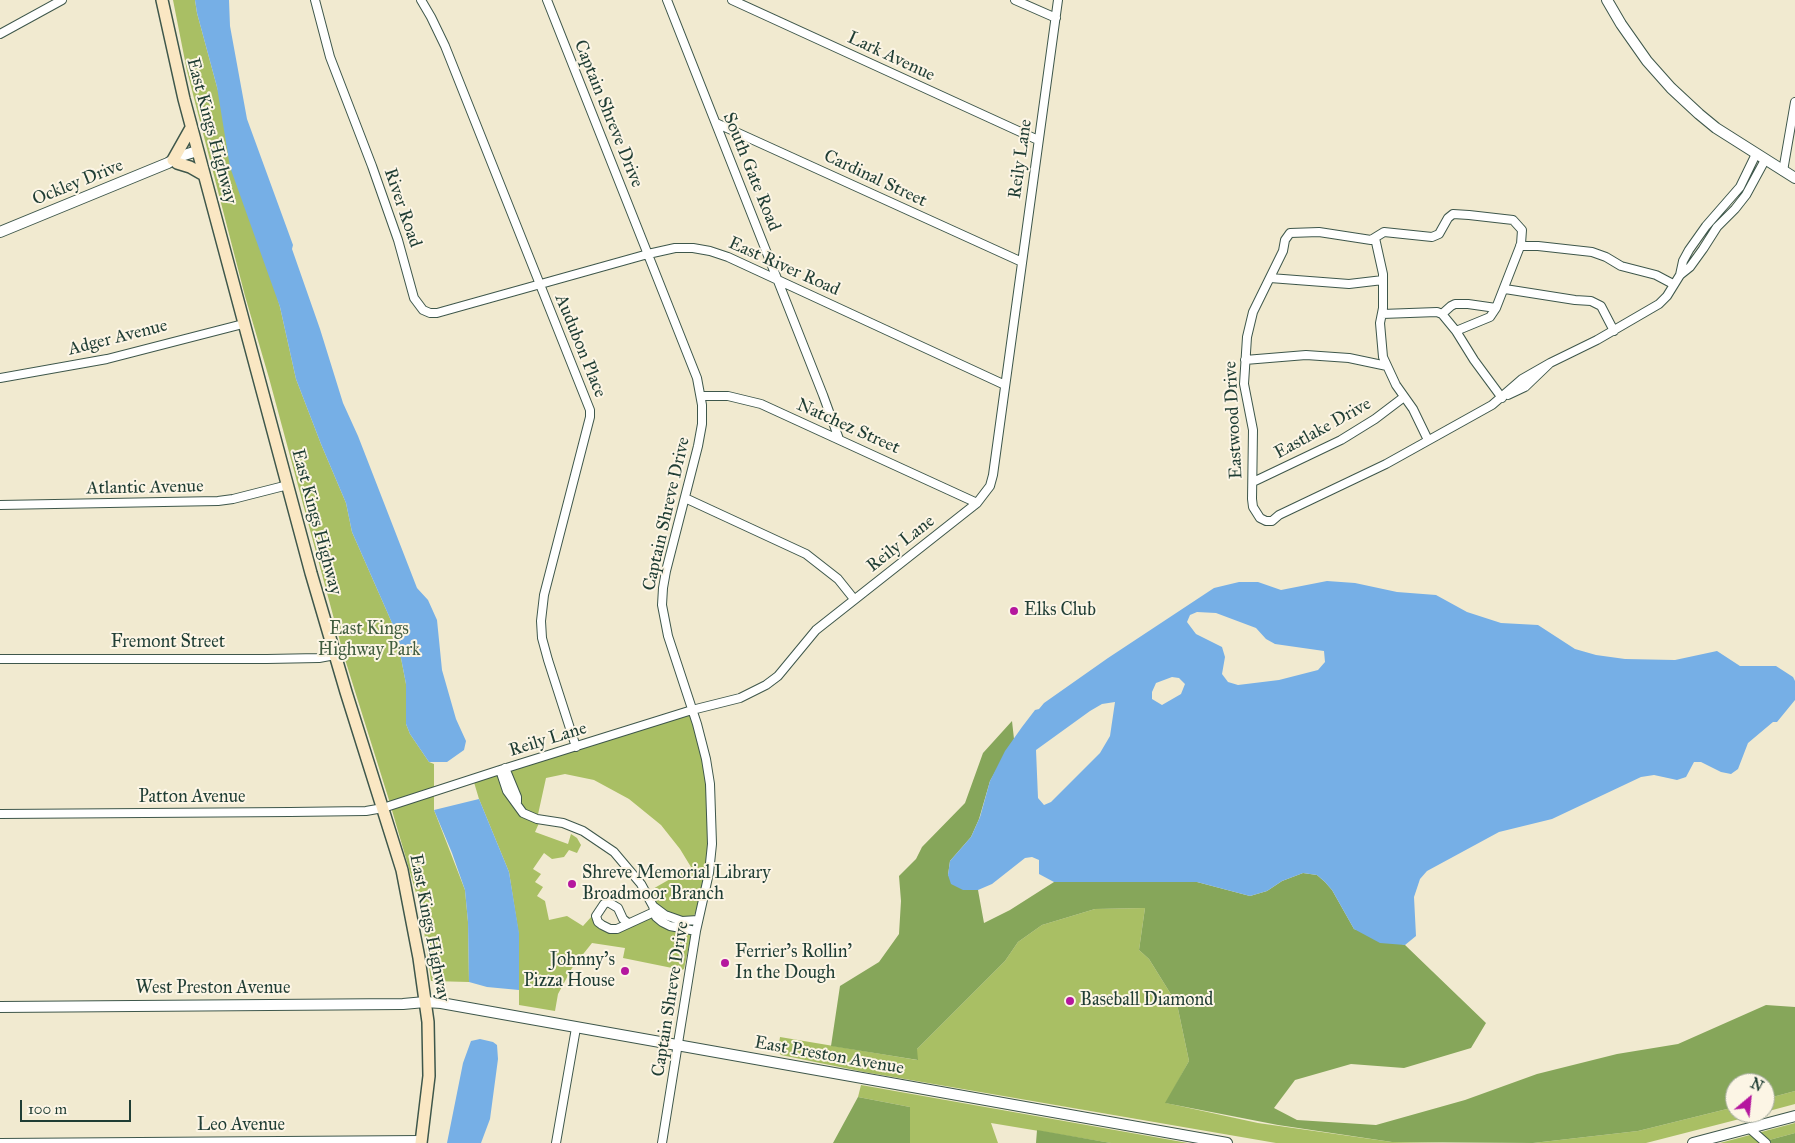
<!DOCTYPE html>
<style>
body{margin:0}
#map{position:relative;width:1795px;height:1143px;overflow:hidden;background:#f1ead0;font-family:"IM FELL Great Primer",serif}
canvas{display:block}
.north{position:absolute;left:1725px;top:1073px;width:50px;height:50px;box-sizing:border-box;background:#fcf5e5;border:1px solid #a4ab9e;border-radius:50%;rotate:28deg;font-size:14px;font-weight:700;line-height:20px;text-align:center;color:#1f3d34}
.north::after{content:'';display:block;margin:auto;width:18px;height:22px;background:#b5179e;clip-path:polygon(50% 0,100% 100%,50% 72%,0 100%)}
.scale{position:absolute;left:20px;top:1100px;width:111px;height:22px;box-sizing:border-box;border:2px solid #1f3d34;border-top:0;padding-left:6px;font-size:15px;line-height:18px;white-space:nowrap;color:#1f3d34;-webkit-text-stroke:4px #fcf5e5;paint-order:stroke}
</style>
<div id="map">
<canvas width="1795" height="1143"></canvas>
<div class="north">N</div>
<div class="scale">100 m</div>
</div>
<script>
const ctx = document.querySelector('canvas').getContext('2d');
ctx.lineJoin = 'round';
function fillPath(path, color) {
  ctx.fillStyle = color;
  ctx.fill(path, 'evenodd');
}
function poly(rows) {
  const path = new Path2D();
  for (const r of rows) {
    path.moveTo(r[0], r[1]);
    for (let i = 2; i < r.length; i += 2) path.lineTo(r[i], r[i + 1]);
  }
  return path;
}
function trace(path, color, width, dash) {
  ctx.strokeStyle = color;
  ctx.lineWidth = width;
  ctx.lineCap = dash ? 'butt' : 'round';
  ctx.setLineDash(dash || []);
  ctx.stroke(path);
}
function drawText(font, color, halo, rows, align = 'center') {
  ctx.font = font + ' "IM FELL Great Primer",serif';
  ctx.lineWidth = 4;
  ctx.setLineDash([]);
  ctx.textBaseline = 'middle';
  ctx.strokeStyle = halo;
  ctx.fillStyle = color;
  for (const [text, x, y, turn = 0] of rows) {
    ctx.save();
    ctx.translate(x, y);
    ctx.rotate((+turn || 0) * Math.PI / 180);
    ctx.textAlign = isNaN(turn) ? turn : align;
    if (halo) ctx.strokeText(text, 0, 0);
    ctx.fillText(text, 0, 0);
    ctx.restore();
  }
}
fillPath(poly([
 [173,0,195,0,197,13,217,87,280,307,296,379,321,444,346,503,352,532,396,632,406,684,406,724,410,734,429,762,434,764,434,810,465,890,468,922,469,982,431,981,421,910,389,800,344,656,269,378,245,296,187,71],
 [692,710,710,784,712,844,705,895,692,919,665,915,647,897,651,890,691,867,680,849,661,825,629,799,594,780,565,774,546,778,537,819,539,823,535,832,568,844,571,834,577,838,581,845,577,853,569,850,564,857,552,859,544,853,533,869,541,874,535,882,543,887,537,896,545,901,549,920,567,916,583,926,592,916,596,916,610,929,654,912,656,917,690,929,691,936,684,969,682,970,623,958,625,948,592,943,572,968,558,994,555,1011,519,1005,519,936,509,872,479,799,473,779],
 [1145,908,1139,950,1149,959,1177,1004,1189,1061,1166,1103,1258,1123,1392,1142,1443,1143,1276,1143,864,1072,781,1055,778,1051,780,1037,917,1060,917,1049,1005,961,1018,942,1042,925,1095,909],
 [861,1085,1188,1143,1111,1143,991,1123,998,1143,910,1143,910,1107,858,1097],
 [1795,1091,1795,1104,1765,1112,1765,1099],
 [1735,1107,1735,1113,1763,1113,1646,1143,1533,1143,1638,1131],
 [1795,1123,1795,1133,1758,1143,1720,1143]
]), '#a9bf64');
fillPath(poly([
 [1012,721,1014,739,990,781,979,819,971,837,950,861,948,875,964,890,978,890,984,923,1010,910,1054,882,1197,882,1250,896,1267,891,1282,881,1303,873,1317,875,1325,882,1332,890,1354,929,1405,945,1486,1023,1471,1048,1404,1068,1351,1064,1295,1080,1274,1108,1297,1120,1376,1125,1465,1100,1537,1074,1617,1054,1678,1044,1766,1005,1795,1007,1795,1091,1765,1099,1765,1083,1735,1083,1735,1107,1638,1131,1533,1143,1392,1142,1278,1125,1165,1103,1189,1061,1177,1004,1149,959,1139,950,1145,908,1095,909,1042,925,1018,942,1005,961,917,1049,918,1060,831,1046,840,986,879,962,899,934,901,901,899,876,916,859,922,847,965,803,983,753],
 [858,1097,910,1107,910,1143,833,1143],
 [1037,1130,1111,1143,1036,1143],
 [1795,1133,1795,1143,1758,1143]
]), '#86a65a');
fillPath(poly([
 [195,0,229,0,230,26,247,119,293,245,292,249,320,329,343,403,358,436,417,588,428,600,437,620,442,670,456,719,466,741,464,750,447,762,429,762,410,734,406,724,406,684,396,632,352,532,346,503,321,444,296,379,280,307,230,167,217,87,197,13],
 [1327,581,1355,583,1397,592,1436,595,1467,612,1501,623,1538,625,1575,649,1596,655,1625,659,1675,660,1717,651,1740,666,1776,666,1793,677,1795,681,1795,700,1777,722,1773,722,1748,743,1738,769,1731,774,1721,772,1701,762,1694,762,1686,777,1677,780,1654,775,1641,777,1552,819,1499,832,1427,871,1420,879,1414,897,1416,936,1405,945,1380,943,1354,929,1332,890,1325,882,1317,875,1303,873,1282,881,1267,891,1250,896,1197,882,1054,882,1039,874,1039,860,1032,857,1025,858,992,884,978,890,963,890,951,884,948,875,950,861,971,837,980,817,990,781,1005,751,1022,727,1035,710,1039,709,1044,703,1108,658,1214,588,1239,582,1258,582,1281,590],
 [1197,612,1216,613,1256,628,1266,639,1275,644,1324,651,1325,662,1318,670,1279,680,1238,685,1228,682,1222,674,1225,657,1222,647,1196,634,1187,622,1190,615],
 [1172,677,1179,678,1185,684,1181,694,1162,705,1152,699,1152,692,1156,683],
 [1115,702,1110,736,1100,753,1051,802,1044,805,1038,798,1036,750,1090,711,1102,704],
 [479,799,509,872,519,933,519,990,487,987,469,982,468,922,465,890,452,853,434,810],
 [480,1039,493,1042,497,1045,498,1059,490,1119,481,1143,447,1143,463,1063,471,1041]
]), '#76afe6');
const minor = poly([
 [315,0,330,57,372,166,398,240,414,298,423,310,430,313,437,313,648,254,675,248,693,248,710,251,728,257,1005,385],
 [421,0,431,17,445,46,590,410,590,417,544,595,541,621,542,638,548,660,576,747],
 [547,0,697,378,702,405,702,424,698,446,666,571,663,588,662,605,668,636,697,724,706,759,710,784,712,844,709,873,696,931,662,1143],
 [667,0,823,395,839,439],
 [732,0,1038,140],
 [1015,0,1056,18],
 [0,34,62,0],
 [716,123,1022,262],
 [1783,171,1795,102],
 [1375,238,1383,274,1383,308,1380,323,1383,357,1396,385,1413,409,1428,440],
 [1520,246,1538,246,1592,252,1606,257,1621,266,1656,275,1673,284],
 [1680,275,1683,261,1689,250,1706,226,1740,187,1756,154],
 [1270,278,1349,284,1383,280],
 [1505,289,1575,300,1591,301,1601,306,1614,331],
 [1382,314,1437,312,1442,314,1456,331,1474,360,1502,398],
 [1442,314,1451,306,1455,304,1468,304,1496,308],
 [1456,331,1490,317,1496,308,1521,244,1522,230,1513,220,1469,215,1453,214,1448,218,1439,234,1432,237,1384,232,1371,240,1319,232,1290,233,1285,240,1283,251,1253,312,1247,337,1244,384,1253,430,1252,499,1253,507,1260,518,1266,521,1272,521,1279,515,1386,464,1492,405,1522,379,1550,363],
 [1245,360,1306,355,1349,358,1387,366],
 [0,378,107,359,243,324],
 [1508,395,1525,387,1550,363,1597,340,1659,304,1667,296,1680,275,1690,267,1703,249,1717,227,1735,209,1746,195,1765,160],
 [701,396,728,396,761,404,977,503],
 [1253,482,1341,440,1375,419,1404,397],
 [685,498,806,554,838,579,854,599],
 [0,505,218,501,233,499,288,485],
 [0,659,267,659,319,658,335,655],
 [505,768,517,797,517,802],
 [500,770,507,791,523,813,537,819,563,823,583,831,614,852,641,884,653,906],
 [0,814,290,812,366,811,383,808,500,770,692,710,740,698,766,685,778,676,816,630,977,503,990,486,993,475,1058,0],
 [628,923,623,919,618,908,608,902,604,904,596,916,598,922,602,925,610,929,617,929,654,912],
 [696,931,670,926,662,922,656,917,653,906,665,915,682,921,698,920],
 [1749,1128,1766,1143],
 [0,1143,422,1140],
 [556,1143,576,1028]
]);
const tertiary = poly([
 [1607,0,1621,24,1647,61,1671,88,1699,114,1716,128,1795,178],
 [0,232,168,163,178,157,197,151],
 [0,1007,403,1004,425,1002,441,1003,1227,1143],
 [1693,1143,1795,1116]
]);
const secondary = poly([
 [162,0,184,99,311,573,346,692,402,870,419,958,428,1022,429,1076,421,1143],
 [173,160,191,128],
 [177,163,190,167,204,175]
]);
trace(minor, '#3e574b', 10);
trace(tertiary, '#3e574b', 12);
trace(secondary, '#3e574b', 14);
trace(minor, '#fff', 8);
trace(tertiary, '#fff', 10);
trace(secondary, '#fae7c3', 11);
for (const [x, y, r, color] of [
 [1014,611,5,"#b5179e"],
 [572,884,5,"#b5179e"],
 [725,963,5,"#b5179e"],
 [625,971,5,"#b5179e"],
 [1070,1001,5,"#b5179e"]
]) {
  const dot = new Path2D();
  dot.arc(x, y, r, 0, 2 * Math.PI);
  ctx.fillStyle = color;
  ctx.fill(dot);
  trace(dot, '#fcf5e5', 2);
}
drawText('18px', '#1f3d34', '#fcf5e5', [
 ["Lark Avenue",891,57,25],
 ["Captain Shreve Drive",608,114,68],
 ["East Kings Highway",211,131,75],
 ["Reily Lane",1021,159,-82],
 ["South Gate Road",751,172,68],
 ["Cardinal Street",875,179,25],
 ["Ockley Drive",78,183,-22],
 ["River Road",402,208,71],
 ["East River Road",784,267,24],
 ["Adger Avenue",118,338,-14],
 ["Audubon Place",580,346,68],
 ["Eastwood Drive",1234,420,-93],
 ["Natchez Street",848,427,24],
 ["Eastlake Drive",1323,429,-29],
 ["Atlantic Avenue",145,488,-1],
 ["Captain Shreve Drive",667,514,-77],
 ["East Kings Highway",316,522,75],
 ["Reily Lane",901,544,-38],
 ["Fremont Street",168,643],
 ["Reily Lane",548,740,-17],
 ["Patton Avenue",192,798],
 ["East Kings Highway",429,928,79],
 ["West Preston Avenue",213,989],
 ["Captain Shreve Drive",671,999,-81],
 ["East Preston Avenue",829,1056,10],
 ["Leo Avenue",241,1126]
]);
drawText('18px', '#1f3d34', '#fcf5e5', [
 ["Elks Club",1024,611],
 ["Shreve Memorial Library",582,874],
 ["Broadmoor Branch",582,895],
 ["Ferrier's Rollin'",735,953],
 ["In the Dough",735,974],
 ["Johnny's",615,961,"right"],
 ["Pizza House",615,982,"right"],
 ["Baseball Diamond",1080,1001]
], 'left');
drawText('18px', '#425e40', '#fcf5e5', [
 ["East Kings",369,630],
 ["Highway Park",369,651]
]);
</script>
